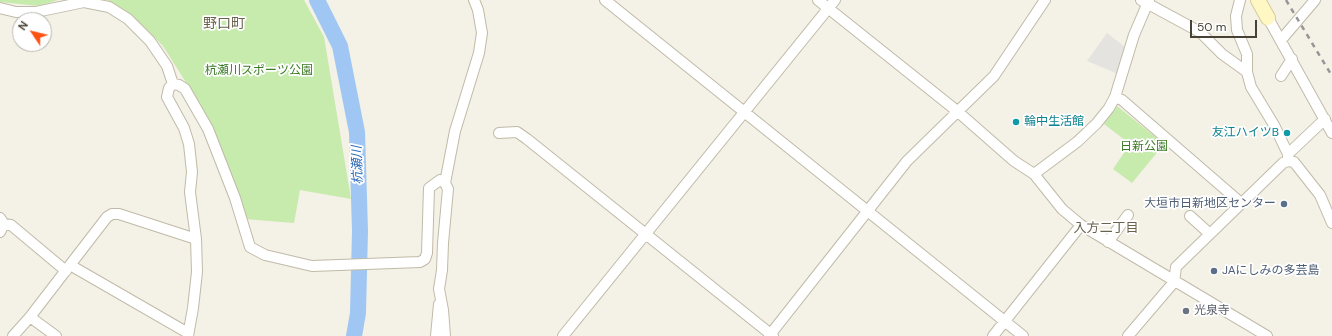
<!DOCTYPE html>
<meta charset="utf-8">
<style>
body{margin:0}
#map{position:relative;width:1332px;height:336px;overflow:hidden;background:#f4f1e6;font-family:"DM Sans",sans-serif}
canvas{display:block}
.north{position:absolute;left:12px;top:12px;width:40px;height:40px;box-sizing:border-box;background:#fff;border:1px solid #b5b3ae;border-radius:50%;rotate:305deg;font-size:11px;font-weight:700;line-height:16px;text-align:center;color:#474235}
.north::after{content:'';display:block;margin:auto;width:14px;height:18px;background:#ff5212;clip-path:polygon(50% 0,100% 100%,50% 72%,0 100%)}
.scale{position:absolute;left:1190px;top:20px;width:67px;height:18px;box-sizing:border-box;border:2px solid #474235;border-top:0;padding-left:5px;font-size:12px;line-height:14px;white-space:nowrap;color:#474235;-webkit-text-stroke:3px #fff;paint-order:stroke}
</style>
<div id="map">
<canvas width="1332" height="336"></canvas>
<div class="north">N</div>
<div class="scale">50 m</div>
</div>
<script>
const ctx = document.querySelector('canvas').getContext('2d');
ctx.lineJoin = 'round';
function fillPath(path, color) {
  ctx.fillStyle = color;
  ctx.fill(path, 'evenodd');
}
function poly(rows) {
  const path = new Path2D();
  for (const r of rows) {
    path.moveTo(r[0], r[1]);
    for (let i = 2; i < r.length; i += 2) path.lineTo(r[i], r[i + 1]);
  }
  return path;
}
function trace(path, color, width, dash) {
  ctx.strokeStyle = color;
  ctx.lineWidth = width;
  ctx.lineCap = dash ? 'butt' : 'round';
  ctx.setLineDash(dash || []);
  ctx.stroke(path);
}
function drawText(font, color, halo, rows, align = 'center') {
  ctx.font = font + ' "DM Sans","Noto Sans JP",sans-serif';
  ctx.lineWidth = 3.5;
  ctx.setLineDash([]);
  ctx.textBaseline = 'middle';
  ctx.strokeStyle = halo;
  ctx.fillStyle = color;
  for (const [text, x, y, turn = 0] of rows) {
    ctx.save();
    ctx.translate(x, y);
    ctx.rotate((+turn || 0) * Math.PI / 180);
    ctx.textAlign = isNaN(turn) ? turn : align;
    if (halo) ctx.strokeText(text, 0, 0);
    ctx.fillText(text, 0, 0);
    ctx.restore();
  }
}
fillPath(poly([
 [0,0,58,0,39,6,0,2],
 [107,0,304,0,324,37,351,199,300,190,294,223,245,219,213,133,187,84,163,46,144,27,123,9],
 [1117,106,1164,144,1132,183,1113,169,1130,144,1104,124]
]), '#c7eaad');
fillPath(poly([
 [1107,33,1125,47,1118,74,1087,61]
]), '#e5e3df');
trace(poly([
 [317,0,340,46,357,132,360,231,358,313,354,336]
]), '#a0c7f3', 16);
const street = poly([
 [605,0,1023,336],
 [818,0,957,111,1014,161,1034,174,1062,209,1081,225,1267,336],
 [1141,0,1200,32,1222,54,1247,72,1251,87,1274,125,1288,154,1288,161],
 [1240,0,1236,16,1237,30,1247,54,1247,72],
 [0,8,16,12,36,12,84,2,109,7,128,19,150,41,167,66,173,84],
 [1268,18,1332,133],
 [1281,40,1315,0],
 [1281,76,1292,59],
 [1115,97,1122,100,1241,203],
 [499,133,517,132,527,139,773,336],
 [1288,154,1325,119],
 [1034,174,1077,142,1097,123,1109,108,1115,97,1134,35,1149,0],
 [1190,216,1210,234],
 [0,218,4,224,0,232],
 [4,224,11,225,66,271],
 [1108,242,1128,215],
 [70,265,188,333],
 [30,317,56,336],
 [13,336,30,317,107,217,112,214,119,214,196,239],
 [188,336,193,308,197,272,196,239,190,192,192,172,189,144,184,128,167,97,169,88,173,84,179,85,185,89,208,129,235,198,250,247,265,255,312,266,420,262,425,259,427,253,429,188,440,180,445,183],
 [436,336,439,304],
 [445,336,443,310,439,289,442,270,443,243,448,189,445,183,455,131,479,53,482,33,478,10,474,0],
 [563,336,835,0],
 [769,336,907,161,994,76,1045,0],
 [993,336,1081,225],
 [1128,336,1174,282,1176,267,1283,163,1288,161,1294,162,1320,195,1332,223]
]);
const secondary = poly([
 [1258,0,1268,18]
]);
trace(street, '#c0baa8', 12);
trace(secondary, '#d6cc94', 16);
trace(street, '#fff', 10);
trace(secondary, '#fff8c5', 14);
trace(poly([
 [1286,0,1332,76]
]), '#969696', 2.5, [5, 5]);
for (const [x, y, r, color] of [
 [1016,122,4,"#0f9aa8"],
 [1287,133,4,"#0f9aa8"],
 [1284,204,4,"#5c6f8a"],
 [1214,271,4,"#5c6f8a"],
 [1186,311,4,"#6b7280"]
]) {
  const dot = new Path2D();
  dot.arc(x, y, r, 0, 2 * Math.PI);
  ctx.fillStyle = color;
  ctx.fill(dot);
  trace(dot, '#fff', 1.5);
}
drawText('12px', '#3c7b26', '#fff', [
 ["杭瀬川スポーツ公園",259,71],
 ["日新公園",1144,147]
]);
drawText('12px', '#0d838f', '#fff', [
 ["輪中生活館",1024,122],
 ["友江ハイツB",1279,133,"right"]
], 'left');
drawText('12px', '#4e5e75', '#fff', [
 ["大垣市日新地区センター",1276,204],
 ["JAにしみの多芸島",1222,271,"left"]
], 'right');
drawText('12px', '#5b616d', '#fff', [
 ["光泉寺",1194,311]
], 'left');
drawText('italic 13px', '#2a6bb7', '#fff', [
 ["杭瀬川",358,165,-92]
]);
drawText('13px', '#6a624c', '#fff', [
 ["入方二丁目",1106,229]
]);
drawText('14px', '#6a624c', '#fff', [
 ["野口町",224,24]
]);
</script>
